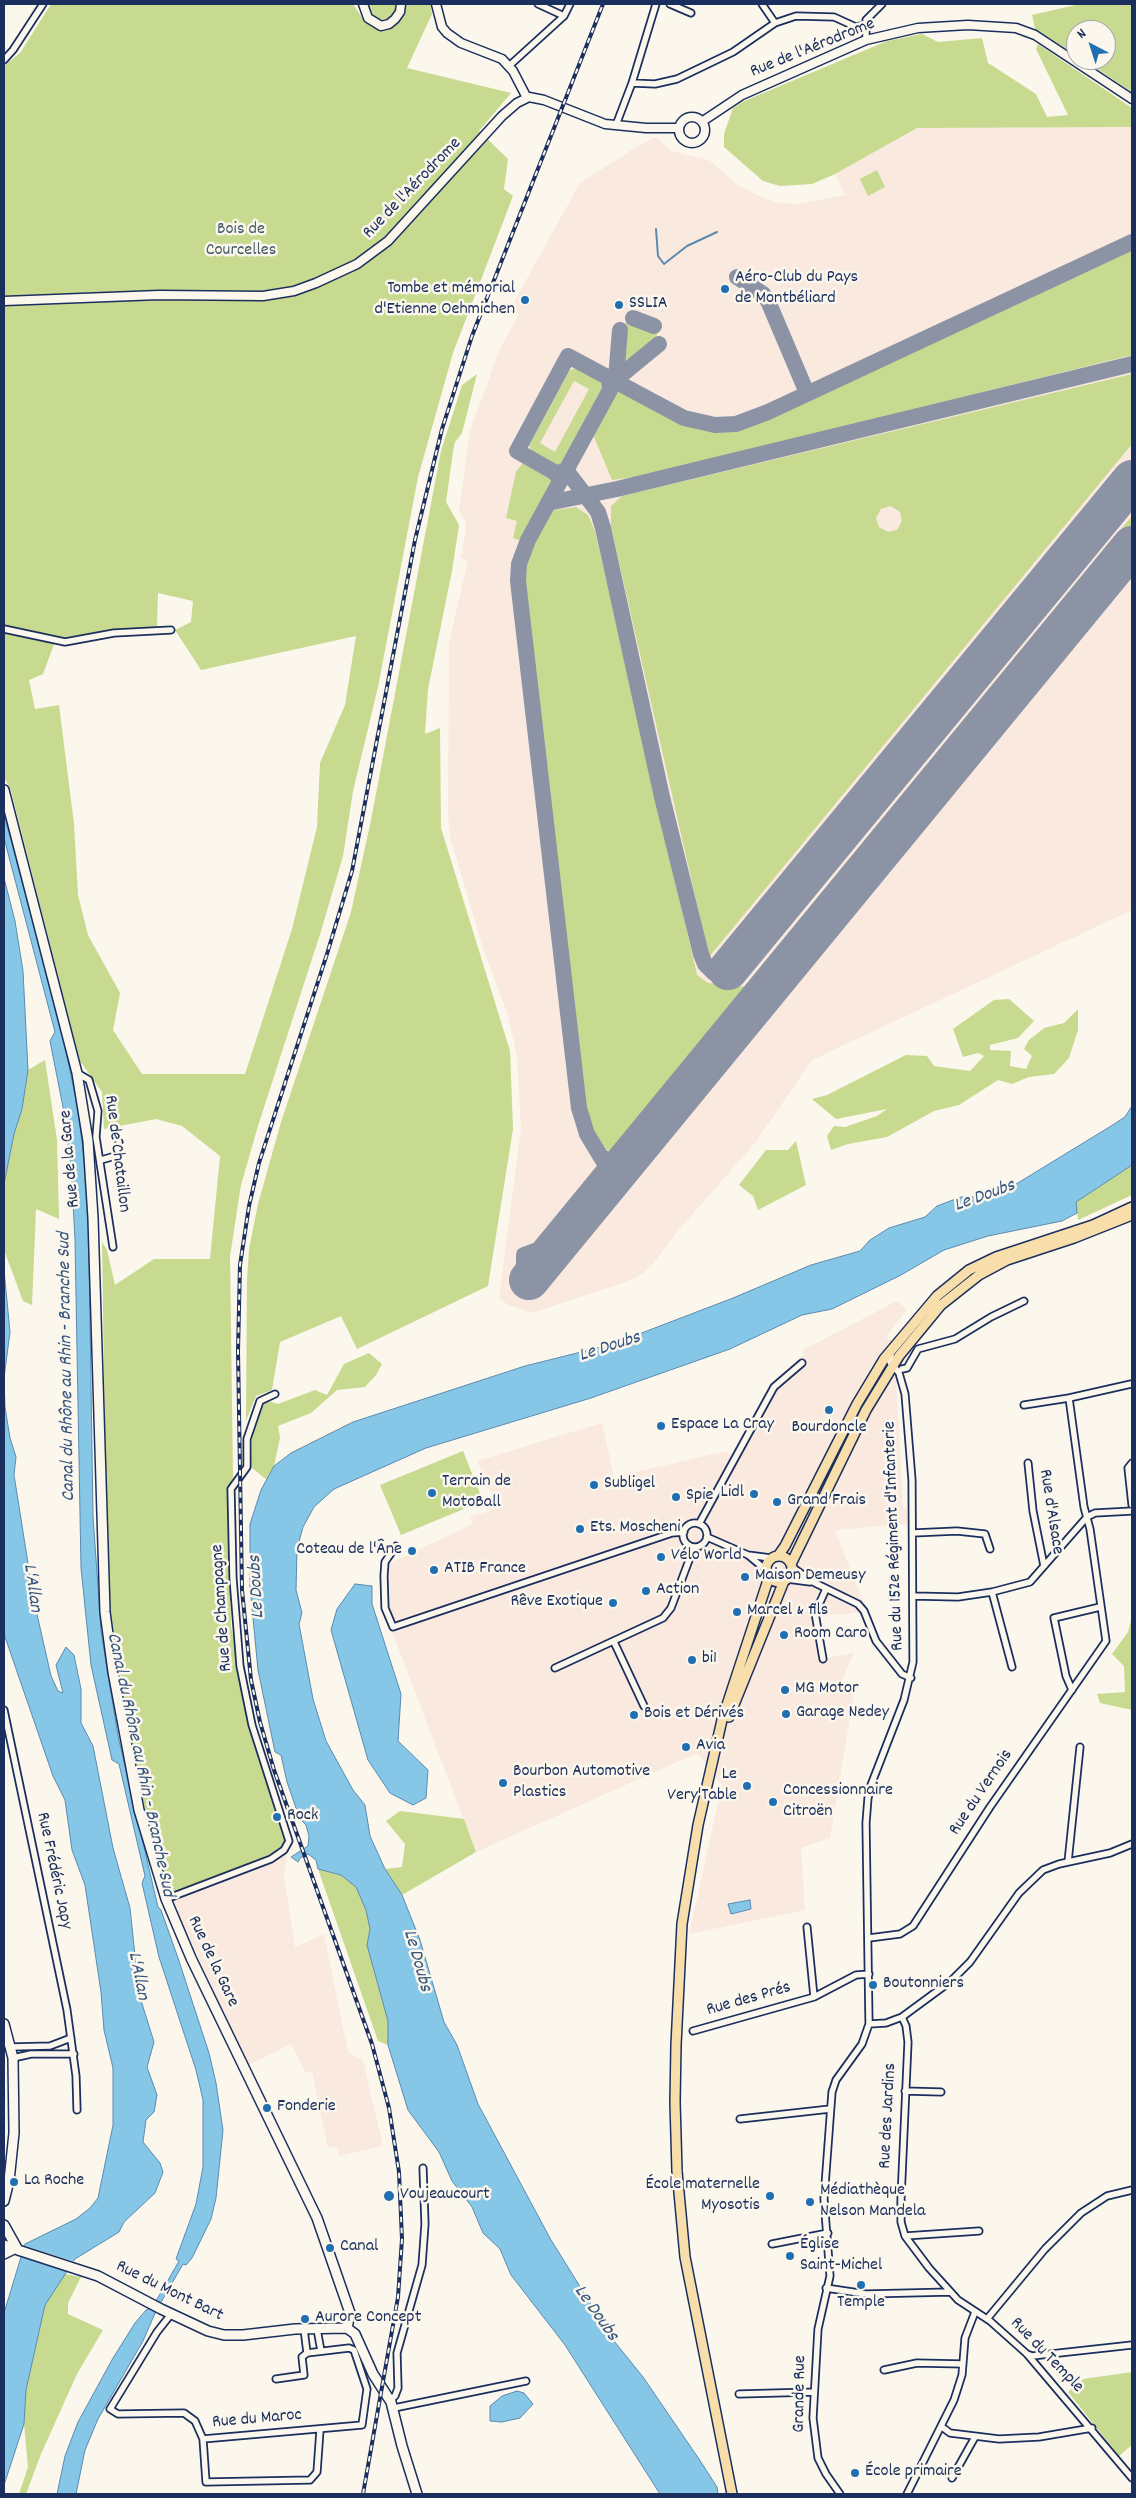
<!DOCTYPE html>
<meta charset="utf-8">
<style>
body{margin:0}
#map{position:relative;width:1136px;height:2498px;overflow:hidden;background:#fbf7ec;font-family:Dekko,sans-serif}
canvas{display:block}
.frame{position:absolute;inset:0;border:5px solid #1b2f5e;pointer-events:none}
.north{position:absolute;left:1066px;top:20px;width:50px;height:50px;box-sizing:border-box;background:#fbf7ec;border:1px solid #a1a7b3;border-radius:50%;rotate:320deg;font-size:14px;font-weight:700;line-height:20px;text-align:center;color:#1b2f5e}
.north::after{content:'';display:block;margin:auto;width:18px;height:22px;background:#1f6fb2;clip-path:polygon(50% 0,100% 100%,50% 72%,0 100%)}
</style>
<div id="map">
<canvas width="1136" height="2498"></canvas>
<div class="frame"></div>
<div class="north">N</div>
</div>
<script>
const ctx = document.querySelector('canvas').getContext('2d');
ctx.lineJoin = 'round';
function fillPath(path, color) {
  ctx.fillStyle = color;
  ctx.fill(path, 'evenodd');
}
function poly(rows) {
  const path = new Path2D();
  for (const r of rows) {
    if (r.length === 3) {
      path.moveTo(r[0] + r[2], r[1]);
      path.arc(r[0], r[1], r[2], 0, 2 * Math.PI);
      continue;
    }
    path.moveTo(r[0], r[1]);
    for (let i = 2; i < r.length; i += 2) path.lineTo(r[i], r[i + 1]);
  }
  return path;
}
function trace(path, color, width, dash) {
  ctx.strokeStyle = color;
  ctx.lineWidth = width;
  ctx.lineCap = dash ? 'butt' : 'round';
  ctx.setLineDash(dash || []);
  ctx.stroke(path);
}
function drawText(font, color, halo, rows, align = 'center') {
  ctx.font = font + ' Dekko,sans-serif';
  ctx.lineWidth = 5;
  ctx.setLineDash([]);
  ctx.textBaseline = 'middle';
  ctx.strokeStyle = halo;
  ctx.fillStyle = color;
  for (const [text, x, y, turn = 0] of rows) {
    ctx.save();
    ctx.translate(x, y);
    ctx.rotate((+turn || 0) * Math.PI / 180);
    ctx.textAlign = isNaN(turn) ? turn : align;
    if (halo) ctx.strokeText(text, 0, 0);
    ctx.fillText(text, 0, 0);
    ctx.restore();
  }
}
fillPath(poly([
 [1132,127,1132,910,812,1060,755,1143,676,1233,653,1264,643,1273,629,1281,532,1313,507,1304,499,1298,521,1129,517,1055,507,1012,484,952,450,836,448,814,449,643,468,560,461,558,466,529,465,519,459,511,470,431,499,351,519,314,510,309,580,183,638,146,656,137,671,151,709,160,739,186,761,197,780,203,797,204,845,195,835,174,917,128],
 [897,1301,907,1309,886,1337,910,1351,896,1376,903,1508,907,1508,907,1524,835,1530,867,1612,820,1616,827,1658,854,1653,836,1693,854,1692,830,1838,801,1848,805,1910,689,1934,722,1785,697,1753,476,1852,390,1626,388,1564,473,1524,470,1516,490,1511,489,1507,496,1504,477,1461,602,1423,614,1477,727,1451,731,1456,775,1380,803,1355,803,1350],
 [287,1852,284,1876,295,1947,324,1934,348,2052,363,2061,383,2146,339,2156,337,2146,328,2148,312,2072,306,2073,291,2044,248,2065,171,1899,266,1864]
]), '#fae9df');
fillPath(poly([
 [51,4,353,4,366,24,368,4,430,4,432,14,407,68,511,93,479,131,508,159,504,189,513,196,453,353,418,477,378,687,353,791,343,856,321,931,258,1126,241,1185,230,1256,233,1477,228,1488,231,1626,255,1747,288,1840,283,1847,270,1857,172,1894,168,1890,148,1824,112,1639,107,1576,102,1242,107,1250,115,1285,154,1259,210,1259,220,1156,182,1126,156,1119,104,1129,102,1092,80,1061,11,791,4,777,4,66,20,53],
 [158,593,193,601,191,622,175,630,201,670,356,636,345,705,320,763,317,827,292,929,245,1074,142,1074,113,1030,120,993,88,935,78,895,74,824,59,705,35,709,29,680,43,674,56,639,94,633,157,627],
 [1080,4,1132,4,1132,92,1084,60,1106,60,1106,30,1076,30,1076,55,1035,29,1032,15],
 [922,34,938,42,982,38,988,63,1036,94,1047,117,1068,115,1036,49,1038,44,1132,108,1132,127,917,128,835,174,812,184,780,186,763,181,724,147,724,134,733,108,742,102,887,41],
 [877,170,885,187,868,196,860,179],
 [1132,247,1132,355,648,475,612,480,592,432,610,397,619,390,697,428,722,431,746,426],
 [630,319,653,328,657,333,656,340,620,368,622,330,626,322],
 [577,367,603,380,605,389,564,465,555,468,533,456,529,446,569,371],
 [574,381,589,389,555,452,540,443],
 [477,374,462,433,455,442,453,452,446,502,459,525,452,571,428,689,425,734,440,728,441,828,510,1051,513,1129,488,1286,357,1349,341,1316,280,1342,272,1390,256,1396,246,1421,247,1280,249,1249,258,1204,281,1122,351,912,371,820,441,451,462,385],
 [1132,374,1132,444,709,957,611,527,611,506,622,496],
 [891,506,900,512,902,521,897,530,888,532,879,527,876,518,881,509],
 [522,464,529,464,551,476,554,482,526,537,519,540,513,538,517,521,506,518,516,472],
 [576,507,588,515,595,531,697,975,708,983,735,987,745,986,1132,516,1132,531,626,1147,614,1152,600,1148,595,1141,584,1109,523,579,531,545,550,511],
 [1009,999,1034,1021,1018,1038,990,1045,990,1050,1011,1051,1010,1066,1026,1069,1032,1056,1024,1049,1029,1040,1044,1028,1064,1023,1078,1009,1078,1030,1069,1058,1054,1074,1029,1077,1012,1084,998,1080,959,1105,934,1111,887,1137,848,1144,831,1150,827,1136,834,1126,845,1127,877,1116,887,1109,836,1119,812,1099,827,1095,906,1055,927,1056,934,1066,970,1071,984,1056,978,1053,963,1057,953,1029,994,1000],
 [45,1060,57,1140,59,1219,36,1209,32,1305,23,1301,4,1250,4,1184,14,1134,22,1109,28,1070],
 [796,1141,806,1185,758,1210,753,1196,739,1185,766,1150,788,1150],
 [1132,1165,1132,1195,1078,1220,1076,1202],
 [369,1353,382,1364,376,1375,365,1387,337,1390,311,1413,278,1426,280,1438,274,1466,267,1480,251,1467,252,1436,261,1404,265,1400,278,1404,315,1390,327,1395,344,1364],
 [463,1451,483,1501,401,1535,380,1485],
 [1132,1617,1132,1710,1100,1703,1097,1694,1125,1692,1124,1666,1112,1654,1128,1632],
 [400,1811,464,1819,476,1852,402,1895,385,1869,402,1867,405,1844,386,1821],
 [318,1869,341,1875,356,1887,366,1910,370,1929,367,1945,388,2021,388,2045,378,2041],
 [65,2274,81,2277,68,2303,68,2314,103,2330,77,2374,41,2454,26,2494,19,2494,28,2467,24,2424,26,2390,45,2305],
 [1132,2372,1132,2445,1119,2456,1068,2392,1083,2379]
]), '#c7da8f');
const water = poly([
 [4,814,61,1028,78,1109,88,1191,93,1516,101,1631,118,1736,158,1907,161,1910,178,1958,209,2053,216,2083,223,2130,216,2198,211,2219,192,2258,186,2265,183,2264,156,2311,143,2341,98,2419,85,2450,76,2494,57,2494,65,2456,78,2422,113,2358,135,2323,146,2310,152,2308,179,2261,176,2259,196,2204,203,2167,203,2100,196,2070,159,1957,142,1883,145,1876,119,1764,112,1760,91,1665,81,1568,75,1240,71,1167,63,1107,50,1041,55,1032,4,838,4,814],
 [4,878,15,921,23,971,28,1070,22,1109,14,1134,4,1184,4,878],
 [1132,1106,1132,1165,1076,1202,1077,1213,1062,1221,988,1236,944,1250,901,1275,832,1309,802,1315,730,1349,591,1398,426,1448,334,1489,314,1507,303,1527,297,1549,296,1590,302,1613,299,1624,313,1699,326,1741,353,1790,365,1805,370,1836,385,1869,402,1895,420,1940,444,2022,457,2045,478,2104,551,2240,614,2341,643,2377,699,2459,717,2487,718,2494,660,2494,565,2345,511,2275,500,2249,483,2233,472,2207,452,2181,439,2152,408,2110,388,2045,388,2021,367,1945,370,1929,366,1910,356,1887,341,1875,318,1869,316,1860,308,1854,300,1858,298,1862,291,1857,308,1846,309,1836,306,1825,300,1819,302,1813,296,1808,287,1782,281,1755,275,1752,258,1670,250,1587,250,1524,261,1490,274,1466,291,1453,353,1422,525,1366,613,1344,733,1298,811,1265,860,1251,870,1240,889,1228,925,1217,937,1206,961,1197,975,1197,1008,1189,1111,1126,1125,1117,1132,1106],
 [4,1211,4,1270,10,1332,4,1378,5,1407,10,1438,16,1457,14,1475,34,1601,51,1676,58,1691,63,1693,56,1665,66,1647,74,1655,81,1689,81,1723,93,1746,113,1848,130,1908,139,1994,154,2042,147,2067,157,2095,154,2112,146,2120,143,2142,160,2163,163,2172,155,2193,124,2222,119,2232,75,2259,45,2305,26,2390,24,2424,4,2485,4,2313,25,2244,76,2219,90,2208,98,2198,113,2125,113,2068,104,2030,101,1992,85,1885,72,1850,65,1800,53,1776,4,1634,4,1211],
 [355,1584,372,1586,372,1604,401,1694,398,1741,428,1770,426,1798,413,1805,390,1793,368,1760,331,1630,337,1609,355,1584],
 [750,1900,751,1909,731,1914,728,1904,750,1900],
 [517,2391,524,2393,533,2404,520,2418,502,2422,490,2421,490,2406,502,2396,517,2391]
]);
fillPath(water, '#86c7e7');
trace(water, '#5b8ab0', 1);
fillPath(poly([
 [22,2245,76,2262,70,2271,19,2255]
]), '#fbf7ec');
trace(poly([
 [656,229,658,256,664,264,687,246,717,232]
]), '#5b8ab0', 2);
trace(poly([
 [737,277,763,294,768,301,807,393],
 [633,318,654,326],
 [616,378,620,330],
 [614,381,659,344],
 [558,473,566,470,598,512,603,528,662,797,701,954,705,964,714,973,724,973,728,970],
 [559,483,559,478,554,472,517,451,568,356,684,418,715,425,736,424,768,412,1132,242],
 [548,503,617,489,1132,364],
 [601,1157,614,1162,629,1156],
 [604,1187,608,1176,607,1167,587,1134,579,1108,518,581,519,564,528,540,610,390,609,378],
 [548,1257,547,1264,540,1271,528,1270,524,1264,524,1255,559,1242]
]), '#8b93a5', 16);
trace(poly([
 [728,970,1132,480],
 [529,1280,1132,546]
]), '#8b93a5', 40);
const minor = poly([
 [538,4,564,16],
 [670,4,691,13],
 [762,4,775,23],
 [866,40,866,20,882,4],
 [4,60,13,50,43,4],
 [509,66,564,16,570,4],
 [632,83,655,84,677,79,733,52,775,23,796,16,834,17,856,27,864,25],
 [616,125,632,83,656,4],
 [4,629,65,642,114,633,171,630],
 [77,1073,89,1080,98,1111,96,1137,113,1247],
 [101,1160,115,1156,119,1142],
 [902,1369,907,1368,918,1349,955,1339,991,1317,1024,1301],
 [1069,1398,1131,1384],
 [1028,1463,1033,1511,1044,1566],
 [1132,1463,1128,1468,1132,1505],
 [695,1535,12],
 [699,1524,774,1387,802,1363],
 [913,1533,957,1531,985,1534,990,1549],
 [707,1537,748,1555,766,1570],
 [396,1546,385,1562,384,1576,385,1608,393,1627,672,1533,684,1532],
 [748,1555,771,1558],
 [792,1567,813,1582,858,1604,864,1611,876,1641,902,1674,911,1678],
 [787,1579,810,1582],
 [992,1592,1012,1667],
 [913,1596,958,1597,992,1592,1030,1582,1087,1517,1095,1513,1132,1511],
 [614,1642,644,1706],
 [823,1659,815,1613,826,1589],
 [555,1668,663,1618,671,1608,694,1547],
 [1072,1690,1066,1676,1054,1618,1100,1607],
 [4,1710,67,2010,76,2076,77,2110],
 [1068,1862,1080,1747],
 [166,1899,271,1859,284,1850,289,1841,252,1725,240,1666,233,1578,231,1489,247,1467,247,1439,260,1401,275,1394],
 [807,1927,814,1997,856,1975,869,1974],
 [869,1938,900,1934,913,1926,990,1807,1106,1641,1090,1529,1084,1507,1069,1398,1024,1405],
 [902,2017,906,2026,908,2042,901,2198,901,2222,905,2236,929,2268,958,2300,990,2321,1027,2354,1132,2478],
 [869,2024,886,2023,902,2017,951,1981,970,1962,1019,1893,1043,1870,1059,1864,1110,1853,1132,1844],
 [693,2031,814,1997],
 [11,2047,50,2046,71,2038],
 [13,2058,31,2054,74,2054],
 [905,2091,941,2092],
 [740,2119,830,2109],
 [905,2236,979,2231],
 [772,2244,828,2233],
 [826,2288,866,2294,950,2292],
 [172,2313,157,2332,110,2409,118,2414,184,2413,195,2421,203,2439,362,2425,367,2389,354,2350,349,2348,307,2353],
 [987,2319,1045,2249,1081,2213,1107,2196,1132,2190],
 [304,2329,307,2353],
 [317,2329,321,2351],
 [1027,2354,1032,2356,1132,2345],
 [884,2370,917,2363,963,2364],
 [276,2379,304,2375,302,2357,307,2353],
 [739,2394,813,2392],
 [390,2400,395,2396,398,2388,397,2353,422,2265,425,2224,423,2168],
 [394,2408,526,2381],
 [942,2427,950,2433,999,2439,1039,2437,1092,2428],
 [203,2439,206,2482,310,2480,317,2472,320,2430],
 [952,2478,975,2437],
 [840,2494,826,2474,818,2458,813,2418,818,2329,830,2276,824,2199,832,2092,836,2080,862,2044,869,2024,866,1823,868,1798,871,1785,904,1700,913,1662,912,1480,905,1394,899,1373,890,1362,891,1355],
 [907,2494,954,2400,962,2375,965,2338,975,2312]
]);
const tertiary = poly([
 [363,4,368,18,381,26,389,24,395,19,400,12,401,4],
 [436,4,442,27,447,33,461,43,502,59,513,71,527,98],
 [692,130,13],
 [703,121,742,95,866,40,918,28,968,25,1016,28,1035,35,1132,99],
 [4,301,159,295,263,296,294,291,316,283,357,264,388,241,502,116,517,103,529,97,544,100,605,124,646,128,679,128]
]);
const secondary = poly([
 [4,790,77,1073,88,1141,93,1218,105,1612,113,1672,139,1810,166,1899,191,1958,317,2218,350,2313,347,2328],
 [4,2024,13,2058,14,2133,9,2181,4,2201],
 [4,2225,18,2250,98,2276,161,2309,208,2331,224,2335,243,2335,295,2329,347,2328],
 [4,2245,16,2248],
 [4,2254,16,2248],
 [347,2328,355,2334,373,2374,391,2402,402,2446,417,2494]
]);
const primary = poly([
 [779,1569,13],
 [778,1556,785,1546,857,1404,884,1359,937,1296,969,1270,996,1257,1093,1225,1132,1207],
 [791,1564,866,1410,899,1356,941,1305,979,1275,1007,1260,1074,1238,1132,1215],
 [729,1717,784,1581],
 [732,2494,685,2257,677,2171,675,2102,676,2045,682,1924,698,1825,722,1720,769,1577]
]);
trace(minor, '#1b2f5e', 9);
trace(tertiary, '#1b2f5e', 11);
trace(secondary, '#1b2f5e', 12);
trace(primary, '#1b2f5e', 12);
trace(minor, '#fbf7ec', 5.5);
trace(tertiary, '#fbf7ec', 8);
trace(secondary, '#fbf7ec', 9);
trace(primary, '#f8deab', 9);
const rail = poly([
 [363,2494,398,2297,402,2239,399,2172,389,2108,372,2044,274,1770,260,1722,251,1680,242,1590,238,1351,240,1265,249,1206,259,1163,327,954,352,871,415,540,442,429,472,336,603,4]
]);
trace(rail, '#1b2f5e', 4);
trace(rail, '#fbf7ec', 2, [5.5]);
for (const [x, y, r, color] of [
 [725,289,5,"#1f6fb2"],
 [525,300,5,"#1f6fb2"],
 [619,305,5,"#1f6fb2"],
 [829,1410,5,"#1f6fb2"],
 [661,1426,5,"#1f6fb2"],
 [594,1485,5,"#1f6fb2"],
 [432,1493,5,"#1f6fb2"],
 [754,1494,5,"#1f6fb2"],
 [676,1497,5,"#1f6fb2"],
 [777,1502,5,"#1f6fb2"],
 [580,1529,5,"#1f6fb2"],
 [412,1551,5,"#1f6fb2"],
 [661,1557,5,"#1f6fb2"],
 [434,1570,5,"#1f6fb2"],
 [745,1577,5,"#1f6fb2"],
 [646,1591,5,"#1f6fb2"],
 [613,1603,5,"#1f6fb2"],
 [737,1612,5,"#1f6fb2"],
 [784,1635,5,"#1f6fb2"],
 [692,1660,5,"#1f6fb2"],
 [785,1690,5,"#1f6fb2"],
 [786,1714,5,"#1f6fb2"],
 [634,1715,5,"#1f6fb2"],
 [686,1747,5,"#1f6fb2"],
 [503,1783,5,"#1f6fb2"],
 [747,1786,5,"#1f6fb2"],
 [773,1802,5,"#1f6fb2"],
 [277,1817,5,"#1f6fb2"],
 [873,1985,5,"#1f6fb2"],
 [267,2108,5,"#1f6fb2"],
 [14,2182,5,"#1f6fb2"],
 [389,2196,6,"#1f6fb2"],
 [770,2196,5,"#1f6fb2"],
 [810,2202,5,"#1f6fb2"],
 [330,2248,5,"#1f6fb2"],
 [790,2256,5,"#1f6fb2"],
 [861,2285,5,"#1f6fb2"],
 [305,2319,5,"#1f6fb2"],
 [855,2473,5,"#1f6fb2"]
]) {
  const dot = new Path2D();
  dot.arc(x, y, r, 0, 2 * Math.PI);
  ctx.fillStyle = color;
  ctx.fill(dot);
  trace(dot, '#fbf7ec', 2);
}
drawText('18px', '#1b2f5e', '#fbf7ec', [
 ["Rue de l'Aérodrome",813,49,-22],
 ["Rue de l'Aérodrome",413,189,-46],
 ["Rue de Chataillon",116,1154,83],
 ["Rue de la Gare",71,1159,-95],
 ["Rue d'Alsace",1050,1512,81],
 ["Rue du 152e Régiment d'Infanterie",895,1536,-92],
 ["Rue de Champagne",223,1608,-94],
 ["Rue du Vernois",982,1793,-56],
 ["Rue Frédéric Japy",53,1871,78],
 ["Rue de la Gare",212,1962,65],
 ["Rue des Prés",749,2000,-16],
 ["Rue des Jardins",889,2116,-87],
 ["Rue du Mont Bart",169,2292,26],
 ["Rue du Temple",1046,2356,46],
 ["Grande Rue",801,2394,-89],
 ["Rue du Maroc",257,2420,-5]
]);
drawText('18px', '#465a6a', '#fbf7ec', [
 ["Bois de",241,231],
 ["Courcelles",241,252]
]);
drawText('18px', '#1b2f5e', '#fbf7ec', [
 ["Aéro-Club du Pays",735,279],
 ["de Montbéliard",735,300],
 ["Tombe et mémorial",515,290,"right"],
 ["d'Etienne Oehmichen",515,311,"right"],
 ["SSLIA",629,305],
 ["Espace La Cray",671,1426],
 ["Bourdoncle",829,1429,"center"],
 ["Terrain de",442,1483],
 ["MotoBall",442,1504],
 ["Subligel",604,1485],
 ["Lidl",744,1494,"right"],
 ["Spie",686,1497],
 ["Grand Frais",787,1502],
 ["Ets. Moscheni",590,1529],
 ["Coteau de l'Âne",402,1551,"right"],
 ["Vélo World",671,1557],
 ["ATIB France",444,1570],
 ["Maison Demeusy",755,1577],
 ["Action",656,1591],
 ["Rêve Exotique",603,1603,"right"],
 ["Marcel & fils",747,1612],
 ["Room Caro",794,1635],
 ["bi1",702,1660],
 ["MG Motor",795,1690],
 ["Garage Nedey",796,1714],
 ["Bois et Dérivés",644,1715],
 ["Avia",696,1747],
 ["Bourbon Automotive",513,1773],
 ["Plastics",513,1794],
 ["Le",737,1776,"right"],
 ["Very'Table",737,1797,"right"],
 ["Concessionnaire",783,1792],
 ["Citroën",783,1813],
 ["Rock",287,1817],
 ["Boutonniers",883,1985],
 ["Fonderie",277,2108],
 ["La Roche",24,2182],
 ["École maternelle",760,2186,"right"],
 ["Myosotis",760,2207,"right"],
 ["Médiathèque",820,2192],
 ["Nelson Mandela",820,2213],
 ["Voujeaucourt",400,2196],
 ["Église",800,2246],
 ["Saint-Michel",800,2267],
 ["Canal",340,2248],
 ["Temple",861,2304,"center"],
 ["Aurore Concept",315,2319],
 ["École primaire",865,2473]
], 'left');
drawText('italic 19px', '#365580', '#fbf7ec', [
 ["Le Doubs",985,1197,-20],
 ["Le Doubs",610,1348,-18],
 ["Canal du Rhône au Rhin - Branche Sud",68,1367,-91],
 ["Le Doubs",258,1587,-93],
 ["L'Allan",31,1588,82],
 ["Canal du Rhône au Rhin - Branche Sud",139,1765,78],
 ["Le Doubs",416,1961,74],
 ["L'Allan",137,1976,79],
 ["Le Doubs",595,2314,55]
]);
</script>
